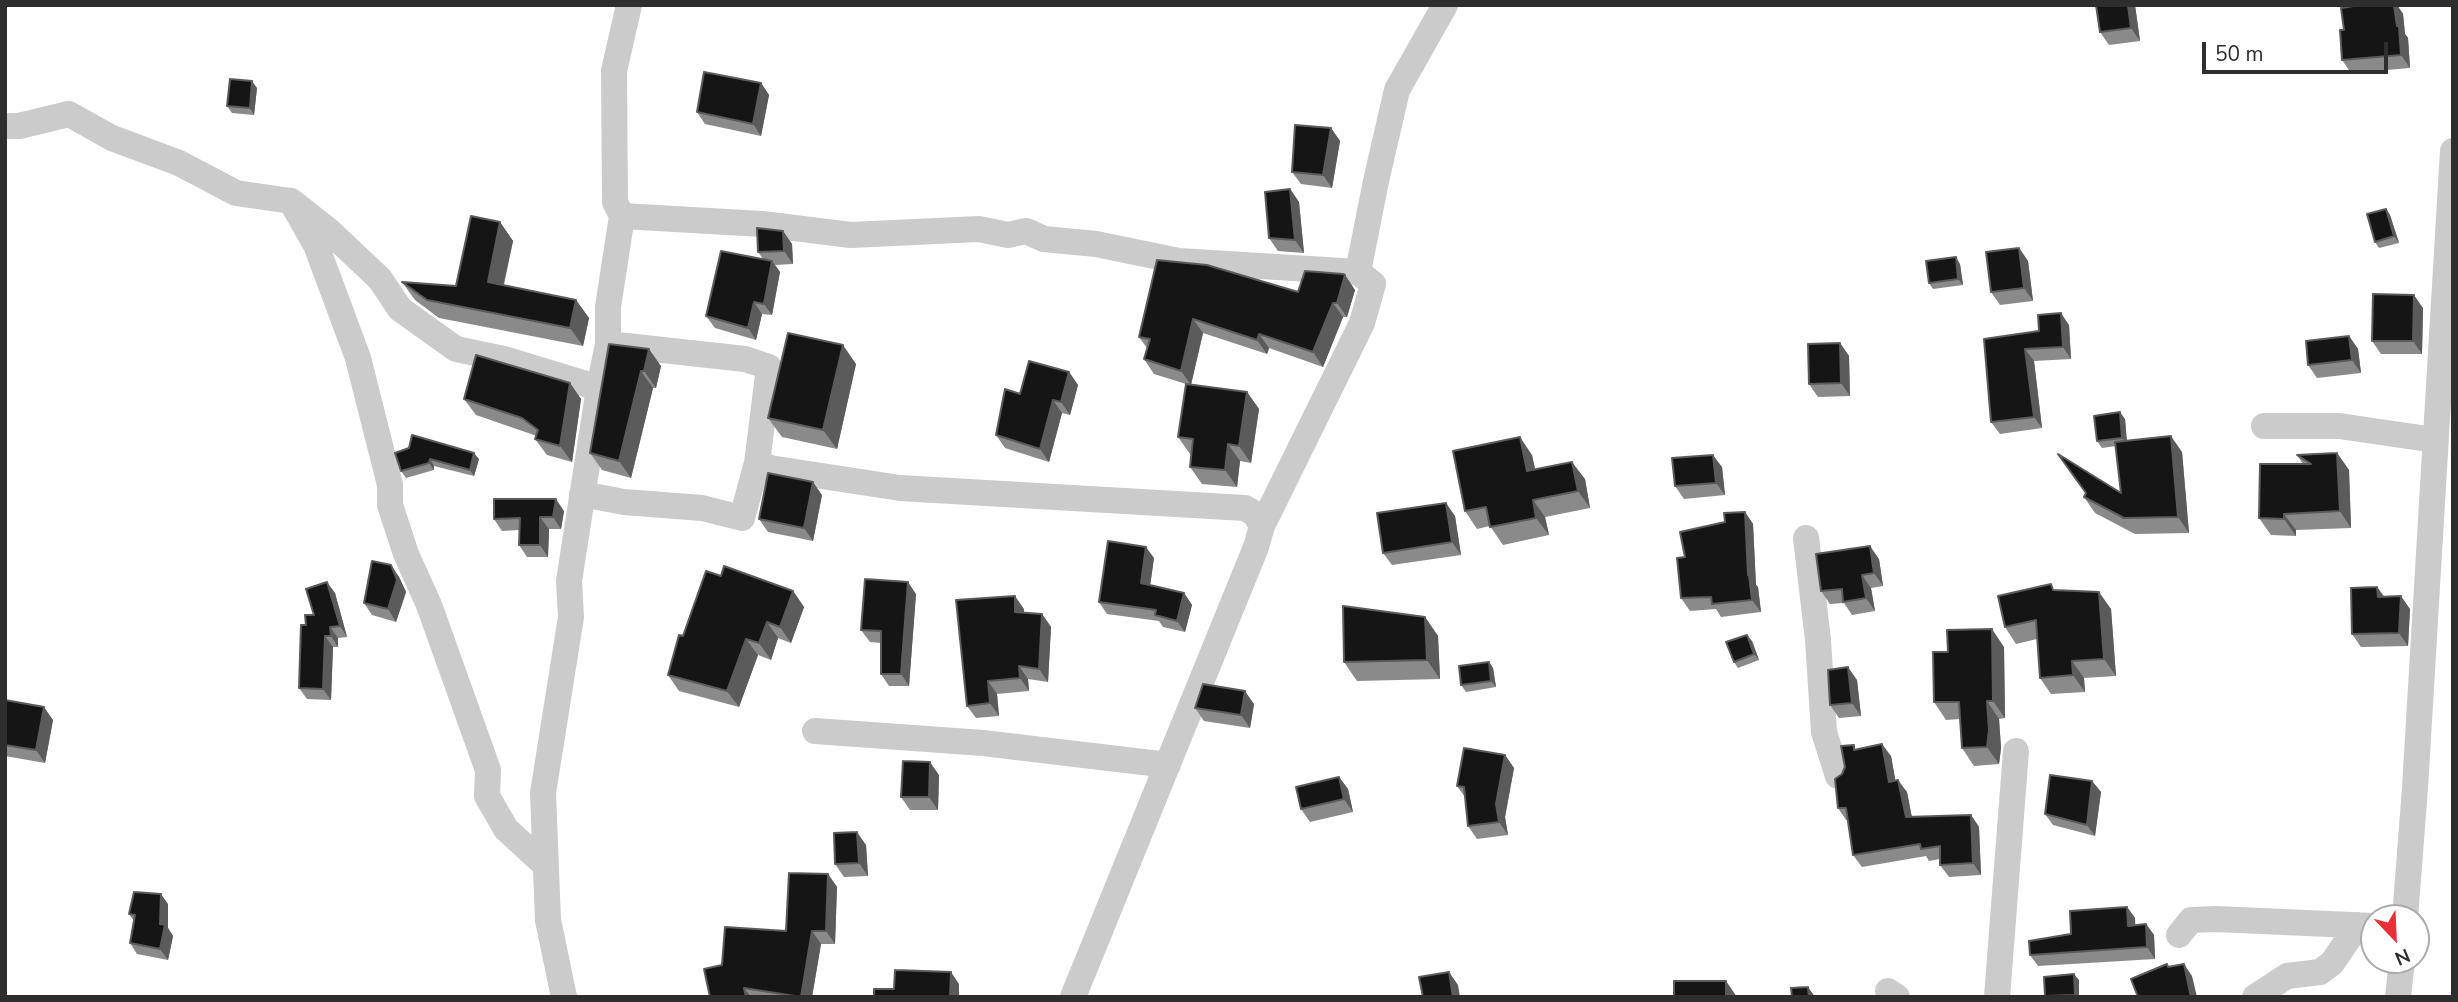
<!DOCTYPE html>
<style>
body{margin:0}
#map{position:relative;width:2458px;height:1002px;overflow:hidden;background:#fff;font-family:"Nunito Sans",sans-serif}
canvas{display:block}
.frame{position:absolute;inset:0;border:7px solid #2e2e2e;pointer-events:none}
.north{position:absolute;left:2360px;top:904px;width:70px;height:70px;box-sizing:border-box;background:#fff;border:2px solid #ababab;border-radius:50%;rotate:157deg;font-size:19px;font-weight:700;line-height:28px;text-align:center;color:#2e2e2e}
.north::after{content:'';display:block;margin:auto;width:24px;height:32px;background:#e82e36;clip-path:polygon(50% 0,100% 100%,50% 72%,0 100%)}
.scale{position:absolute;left:2202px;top:42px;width:186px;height:32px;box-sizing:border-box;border:4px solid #2e2e2e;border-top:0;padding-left:9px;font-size:21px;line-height:24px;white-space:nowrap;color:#2e2e2e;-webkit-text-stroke:5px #fff;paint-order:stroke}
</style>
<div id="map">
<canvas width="2458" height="1002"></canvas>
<div class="frame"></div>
<div class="north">N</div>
<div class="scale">50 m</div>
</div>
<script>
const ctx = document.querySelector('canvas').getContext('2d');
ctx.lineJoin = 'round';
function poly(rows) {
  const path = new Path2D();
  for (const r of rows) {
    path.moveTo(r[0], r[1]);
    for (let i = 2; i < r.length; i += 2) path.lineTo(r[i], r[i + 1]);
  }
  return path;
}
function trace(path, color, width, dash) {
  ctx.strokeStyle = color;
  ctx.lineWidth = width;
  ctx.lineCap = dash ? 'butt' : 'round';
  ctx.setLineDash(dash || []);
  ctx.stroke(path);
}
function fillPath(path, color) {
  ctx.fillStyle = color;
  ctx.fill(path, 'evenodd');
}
trace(poly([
 [629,5,614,71,615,202,622,216,608,307,608,344,745,359,769,367,757,463,770,468,900,488,1245,508,1255,514,1262,526,1256,547,1073,997],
 [5,126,19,126,69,114,112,138,179,163,236,193,291,201],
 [622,216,762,224,851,235,979,229,1008,235,1026,231,1044,239,1096,244,1179,261,1358,272,1373,284,1362,323,1262,526],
 [1358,272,1376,181,1397,90,1445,5],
 [2264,426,2339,426,2435,440],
 [582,494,624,502,702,508,742,518,757,463],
 [1806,538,1818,640,1824,732,1838,776],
 [815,731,983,743,1168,765],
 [544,864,506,829,487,796,488,770,429,605,406,554,390,505,390,485,358,358,316,245,291,201,328,230,380,279,400,309,456,349,504,359,599,388],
 [2405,918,2415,788,2453,151],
 [2179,935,2191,920,2216,919,2374,926],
 [1888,991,1897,997],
 [564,997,548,920,543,793,571,617,569,581,599,388,608,344],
 [1997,997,2016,751],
 [2255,997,2287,976,2320,972,2332,963,2358,925],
 [2398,997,2402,960]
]), '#cbcbcb', 26);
fillPath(poly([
 [2096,5,2135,5,2140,41,2109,45,2100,32],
 [2360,5,2397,5,2403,14,2405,34,2408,38,2410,68,2351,73,2342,60,2344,30],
 [761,83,769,95,761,136,705,124,697,112],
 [257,88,254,115,232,113,227,106],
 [1331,128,1340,141,1332,188,1301,184,1292,172],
 [1290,189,1299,202,1304,253,1278,251,1269,238],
 [2386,209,2390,215,2399,243,2379,248,2375,242],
 [500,222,513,241,504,285,576,300,589,318,583,346,439,318,415,300,402,282,456,286],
 [783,231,792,244,793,264,775,265,780,272,772,315,762,314,756,340,715,328,706,316,763,259,758,252],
 [2019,248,2028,261,2033,301,2000,305,1991,292],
 [1157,260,1298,292,1345,275,1355,290,1347,317,1343,317,1323,367,1269,348,1267,354,1203,333,1191,384,1247,392,1259,409,1251,463,1240,461,1237,487,1202,484,1190,467,1191,455,1190,454,1178,437,1186,384,1154,374,1144,359,1147,348,1139,337],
 [1960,264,1963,285,1933,289,1929,283],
 [2423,308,2422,354,2381,354,2372,341],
 [2069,325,2071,359,2034,361,2042,428,2000,434,1991,422,1984,339,2039,331],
 [2349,336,2358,349,2361,373,2317,378,2308,365],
 [1840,343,1849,356,1850,396,1818,397,1809,384],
 [609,344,661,366,656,388,653,388,631,478,602,470,590,453],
 [856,364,837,449,782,437,768,418],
 [1069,372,1078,385,1070,415,1062,413,1049,462,1005,448,996,435,1020,394],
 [570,383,581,399,572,462,547,455,535,439,536,436,534,435,476,415,464,399],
 [2125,419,2127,441,2182,452,2189,533,2135,534,2095,513,2084,497,2121,493,2116,446,2102,448,2097,441],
 [395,453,479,459,474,476,434,466,434,470,406,478,401,471],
 [2337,453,2349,470,2351,528,2296,530,2296,536,2271,535,2259,518,2303,464,2297,455],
 [1532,455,1535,469,1585,479,1590,508,1545,517,1549,535,1503,545,1490,526,1477,529,1465,511],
 [1722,467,1725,495,1684,499,1675,486],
 [822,495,813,541,768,532,759,519],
 [564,511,561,529,549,529,548,557,527,557,519,545,519,530,502,531,494,519],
 [1745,512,1753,524,1756,585,1758,587,1761,612,1721,617,1716,609,1690,611,1681,598,1725,522],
 [1455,516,1461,555,1392,565,1383,553],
 [1154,558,1150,585,1184,593,1192,605,1185,632,1163,627,1159,621,1107,614,1099,602],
 [1879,559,1883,586,1871,588,1875,611,1852,615,1844,603,1830,604,1821,591],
 [391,565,399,577,406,592,396,622,372,615,364,603],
 [721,576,793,591,804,607,791,643,778,638,771,660,758,655,739,707,679,691,668,675,683,636],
 [2377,587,2384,596,2410,609,2408,646,2361,647,2352,634],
 [2056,590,2111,609,2116,676,2084,678,2085,692,2051,694,2040,678,2037,639,2016,644,2005,627],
 [335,593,347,637,338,638,338,647,333,647,331,700,307,699,299,688,314,615],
 [916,594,909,686,889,686,881,674,881,643,870,642,861,630],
 [1024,609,1024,613,1042,614,1051,627,1048,682,1028,679,1029,691,997,694,999,716,976,718,967,706],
 [1425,617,1438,636,1440,679,1357,681,1344,662],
 [1752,641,1759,660,1738,668,1734,662],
 [2004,647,2005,718,1999,719,2001,748,1999,764,1974,766,1962,748,1960,719,1946,720,1934,702,1948,652],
 [1489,662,1493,668,1496,687,1466,692,1461,685],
 [1857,680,1861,716,1839,718,1830,705],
 [5,700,53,720,45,763,5,756],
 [1254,704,1250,728,1204,721,1195,708],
 [1857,749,1891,756,1895,780,1907,792,1912,817,1971,815,1979,827,1981,875,1949,877,1940,865,1940,859,1929,861,1926,856,1862,867,1853,855,1848,820,1846,820,1838,808,1842,774],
 [1505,755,1514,768,1505,817,1508,835,1477,839,1468,826,1465,797,1457,786],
 [939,775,938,810,910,810,901,797],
 [1339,777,1348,789,1353,812,1310,822,1301,809],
 [2092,781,2101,792,2095,836,2053,825,2045,814],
 [866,845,868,876,844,877,835,864],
 [828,874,837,887,835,944,821,944,812,997,710,997,722,965,786,931],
 [168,904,168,928,173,936,168,960,137,954,130,943,134,921,129,914],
 [2127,907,2135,918,2135,925,2146,924,2154,935,2155,959,2038,966,2030,955]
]), '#8a8a8a');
fillPath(poly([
 [2128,5,2135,5,2140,41,2131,28],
 [2394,5,2397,5,2403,14,2405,34,2408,38,2410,68,2401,55],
 [252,81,257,88,254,115,250,108],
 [761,83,769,95,761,136,753,124],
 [1331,128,1340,141,1332,188,1323,175],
 [1290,189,1299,202,1304,253,1295,240],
 [2386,209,2390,215,2399,243,2394,236],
 [500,222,513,241,500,300,488,282],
 [783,231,792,244,793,264,784,251],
 [2019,248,2028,261,2033,301,2024,288],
 [1956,257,1960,264,1963,285,1958,279],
 [772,261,780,272,772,315,764,304],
 [1345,275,1355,290,1347,317,1337,303],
 [2414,295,2423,308,2422,354,2413,341],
 [576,300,589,318,583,346,570,328],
 [754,302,762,314,756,340,748,328],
 [1333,303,1343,317,1323,367,1313,352],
 [2061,313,2069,325,2071,359,2063,347],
 [1193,319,1203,333,1191,385,1181,371],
 [1259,334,1269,348,1267,354,1257,340],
 [2349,336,2358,349,2361,373,2352,360],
 [1840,343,1849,356,1850,396,1841,383],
 [843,345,856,364,837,449,823,430],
 [649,349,661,366,656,388,644,371],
 [2025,349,2034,361,2042,428,2034,417],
 [641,371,653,388,631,478,619,461],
 [1069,372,1078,385,1070,415,1061,402],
 [570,383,581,399,572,462,560,446],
 [1247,392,1259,409,1251,463,1239,446],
 [1053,400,1062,413,1049,462,1040,449],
 [2120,412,2125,419,2127,444,2122,438],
 [2171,436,2182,452,2189,533,2178,517],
 [1520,437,1532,455,1539,488,1527,471],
 [1228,444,1240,461,1237,487,1225,470],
 [474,453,479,459,474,476,470,470],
 [2337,453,2349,470,2351,528,2340,511],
 [1713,455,1722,467,1725,495,1716,483],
 [430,459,434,466,434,470,429,463],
 [1572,462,1585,479,1590,508,1578,491],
 [813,482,822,495,813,541,804,528],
 [556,499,564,511,561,529,553,517],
 [1533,500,1545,517,1549,535,1536,518],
 [1446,503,1455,516,1461,555,1452,542],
 [1745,512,1753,524,1756,585,1758,587,1761,612,1752,600,1748,575],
 [2284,514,2296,530,2296,536,2284,519],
 [540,517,549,529,548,557,540,545],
 [1870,546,1879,559,1883,586,1874,573],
 [1146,547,1154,558,1149,594,1141,583],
 [391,565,399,577,406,592,396,622,388,609],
 [1862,575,1871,588,1875,611,1866,598],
 [327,582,335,593,347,637,340,626],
 [908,582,916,594,909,686,901,674],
 [2377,587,2386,600,2378,597],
 [793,591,804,607,791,643,780,627],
 [2099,592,2111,609,2116,676,2104,659],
 [1184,593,1192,605,1185,632,1177,621],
 [1015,596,1024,609,1024,625,1015,612],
 [2401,596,2410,609,2408,646,2399,633],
 [1042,614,1051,627,1048,682,1039,669],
 [1425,617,1438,636,1440,679,1427,660],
 [767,622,778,638,771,660,759,643],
 [330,627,338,638,338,647,331,636],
 [1992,629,2004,647,2005,718,1993,701],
 [1747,635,1752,641,1759,660,1754,654],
 [325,636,333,647,331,700,323,689],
 [746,639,758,655,739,707,727,691],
 [2072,661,2084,678,2085,692,2073,675],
 [1489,662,1493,668,1496,687,1491,681],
 [1019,666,1028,679,1029,691,1020,678],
 [1848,667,1857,680,1861,716,1852,703],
 [988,681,997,694,999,716,990,703],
 [1245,691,1254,704,1250,728,1241,715],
 [1987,701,1999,719,2001,748,1999,764,1987,747],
 [44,707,53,720,45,763,36,750],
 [1882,744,1891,756,1898,794,1889,782],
 [1505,755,1514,768,1505,817,1508,835,1499,822,1496,804],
 [930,762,939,775,938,810,929,797],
 [1339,777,1348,789,1353,812,1344,799],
 [1898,780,1907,792,1914,829,1906,817],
 [2092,781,2101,792,2095,836,2087,825],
 [1971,815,1979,827,1981,875,1973,863],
 [857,832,866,845,868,876,859,863],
 [828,874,837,887,835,944,826,931],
 [161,894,168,904,168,928,173,936,168,960,160,949],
 [2127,907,2135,918,2136,937,2128,926],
 [2146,924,2154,935,2155,959,2147,947],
 [812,931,821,944,812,997,801,997],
 [2184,964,2192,976,2197,997,2191,997],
 [951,972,959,984,959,997,950,997],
 [1449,972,1458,985,1460,997,1453,997],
 [2074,974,2079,980,2079,997,2076,997,2075,995],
 [1726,981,1737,997,1726,997],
 [1808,987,1815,997,1809,997],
 [744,988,751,997,746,997]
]), '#5b5b5b');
const building = poly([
 [2096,5,2128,5,2131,28,2100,32,2096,5],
 [2360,5,2394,5,2397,26,2399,26,2401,55,2342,60,2340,30,2344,30,2341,8,2360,5],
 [704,72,761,83,753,124,697,112,704,72],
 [230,79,252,81,250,108,227,106,230,79],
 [1295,125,1331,128,1323,175,1292,172,1295,125],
 [1290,189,1295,240,1269,238,1265,192,1290,189],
 [2386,209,2394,236,2375,242,2367,214,2386,209],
 [471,216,500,222,488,282,576,300,570,328,427,300,402,282,456,286,471,216],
 [757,228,783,231,784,251,758,252,757,228],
 [2019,248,2024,288,1991,292,1986,252,2019,248],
 [721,251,772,261,764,304,754,302,748,328,706,316,721,251],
 [1956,257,1958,279,1929,283,1926,261,1956,257],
 [1157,260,1207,265,1298,292,1305,271,1343,274,1345,275,1337,303,1333,303,1313,352,1259,334,1257,340,1193,319,1181,371,1144,359,1150,339,1139,337,1157,260],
 [2373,294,2414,295,2413,341,2372,341,2373,294],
 [2061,313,2063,347,2025,349,2034,417,1991,422,1984,339,2039,331,2038,315,2061,313],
 [788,333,843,345,823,430,768,418,788,333],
 [2349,336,2352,360,2308,365,2306,341,2349,336],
 [1840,343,1841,383,1809,384,1808,344,1840,343],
 [609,344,649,349,644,371,641,371,619,461,590,453,609,344],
 [476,355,570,383,560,446,535,439,538,430,522,418,464,399,476,355],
 [1029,361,1069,372,1061,402,1053,400,1040,449,996,435,1005,389,1020,394,1029,361],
 [1186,384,1247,392,1239,446,1228,444,1225,470,1190,467,1193,439,1178,437,1186,384],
 [2120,412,2122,438,2097,441,2094,416,2120,412],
 [412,435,474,453,470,470,430,459,429,463,401,471,395,453,409,448,412,435],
 [2171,436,2178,517,2124,518,2084,497,2086,493,2058,454,2121,493,2115,442,2171,436],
 [1520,437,1527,471,1572,462,1578,491,1533,500,1536,518,1490,527,1486,507,1465,511,1453,451,1520,437],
 [2337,453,2340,511,2284,514,2284,519,2259,518,2260,464,2311,464,2297,455,2337,453],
 [1713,455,1716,483,1675,486,1672,458,1713,455],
 [768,473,813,482,804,528,759,519,768,473],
 [494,499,556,499,553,517,540,517,540,545,519,545,520,518,494,519,494,499],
 [1446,503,1452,542,1383,553,1377,513,1446,503],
 [1745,512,1748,575,1749,575,1752,600,1712,604,1711,597,1681,598,1677,558,1685,557,1680,532,1725,522,1724,513,1745,512],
 [1108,541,1146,547,1141,583,1184,593,1177,621,1155,615,1156,610,1099,602,1108,541],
 [1870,546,1874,573,1862,575,1866,598,1843,602,1842,589,1821,591,1816,554,1870,546],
 [372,561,391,565,397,580,388,609,364,603,372,561],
 [724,566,793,591,780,627,767,622,759,643,746,639,727,691,668,675,679,635,683,636,706,571,721,576,724,566],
 [865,579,908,582,901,674,881,674,881,631,861,630,865,579],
 [327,582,340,626,330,627,331,636,325,636,323,689,299,688,301,625,306,625,305,615,314,615,306,589,327,582],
 [2051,584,2053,590,2099,592,2104,659,2072,661,2073,675,2040,678,2036,620,2005,627,1998,596,2051,584],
 [2377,587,2378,597,2401,596,2399,633,2352,634,2351,588,2377,587],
 [1015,596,1015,612,1042,614,1039,669,1019,666,1020,678,988,681,990,703,967,706,956,600,1015,596],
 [1343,606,1425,617,1427,660,1344,662,1343,606],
 [1992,629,1993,701,1987,701,1989,730,1987,747,1962,748,1959,702,1934,702,1933,652,1948,652,1947,630,1992,629],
 [1747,635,1754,654,1734,662,1726,642,1747,635],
 [1489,662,1491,681,1461,685,1459,666,1489,662],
 [1848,667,1852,703,1830,705,1828,670,1848,667],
 [1203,684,1245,691,1241,715,1195,708,1203,684],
 [5,700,44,707,36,750,5,745,5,700],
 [1882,744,1889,782,1898,780,1906,817,1971,815,1973,863,1940,865,1940,846,1921,849,1920,844,1853,855,1846,808,1838,808,1835,779,1842,774,1845,767,1841,746,1854,745,1854,750,1882,744],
 [1464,748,1505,755,1496,804,1499,822,1468,826,1464,787,1457,786,1464,748],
 [903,761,930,762,929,797,901,797,903,761],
 [2050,775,2092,781,2087,825,2045,814,2050,775],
 [1339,777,1344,799,1301,809,1296,787,1339,777],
 [857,832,859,863,835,864,834,833,857,832],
 [789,873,828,874,826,931,812,931,801,997,744,988,746,997,710,997,704,969,722,965,725,927,786,931,789,873],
 [134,892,161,894,160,924,165,925,160,949,130,943,135,915,129,914,134,892],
 [2127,907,2128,926,2146,924,2147,947,2030,955,2029,941,2071,934,2070,911,2127,907],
 [2167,964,2168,967,2184,964,2191,997,2138,997,2131,979,2167,964],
 [895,970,951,972,950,997,874,997,874,989,894,989,895,970],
 [1449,972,1453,997,1423,997,1419,977,1449,972],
 [2074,974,2075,995,2045,996,2044,977,2074,974],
 [1674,981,1726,981,1726,997,1674,997,1674,981],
 [1808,987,1809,997,1792,997,1791,988,1808,987]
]);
fillPath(building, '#151515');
trace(building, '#5b5b5b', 2);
</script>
